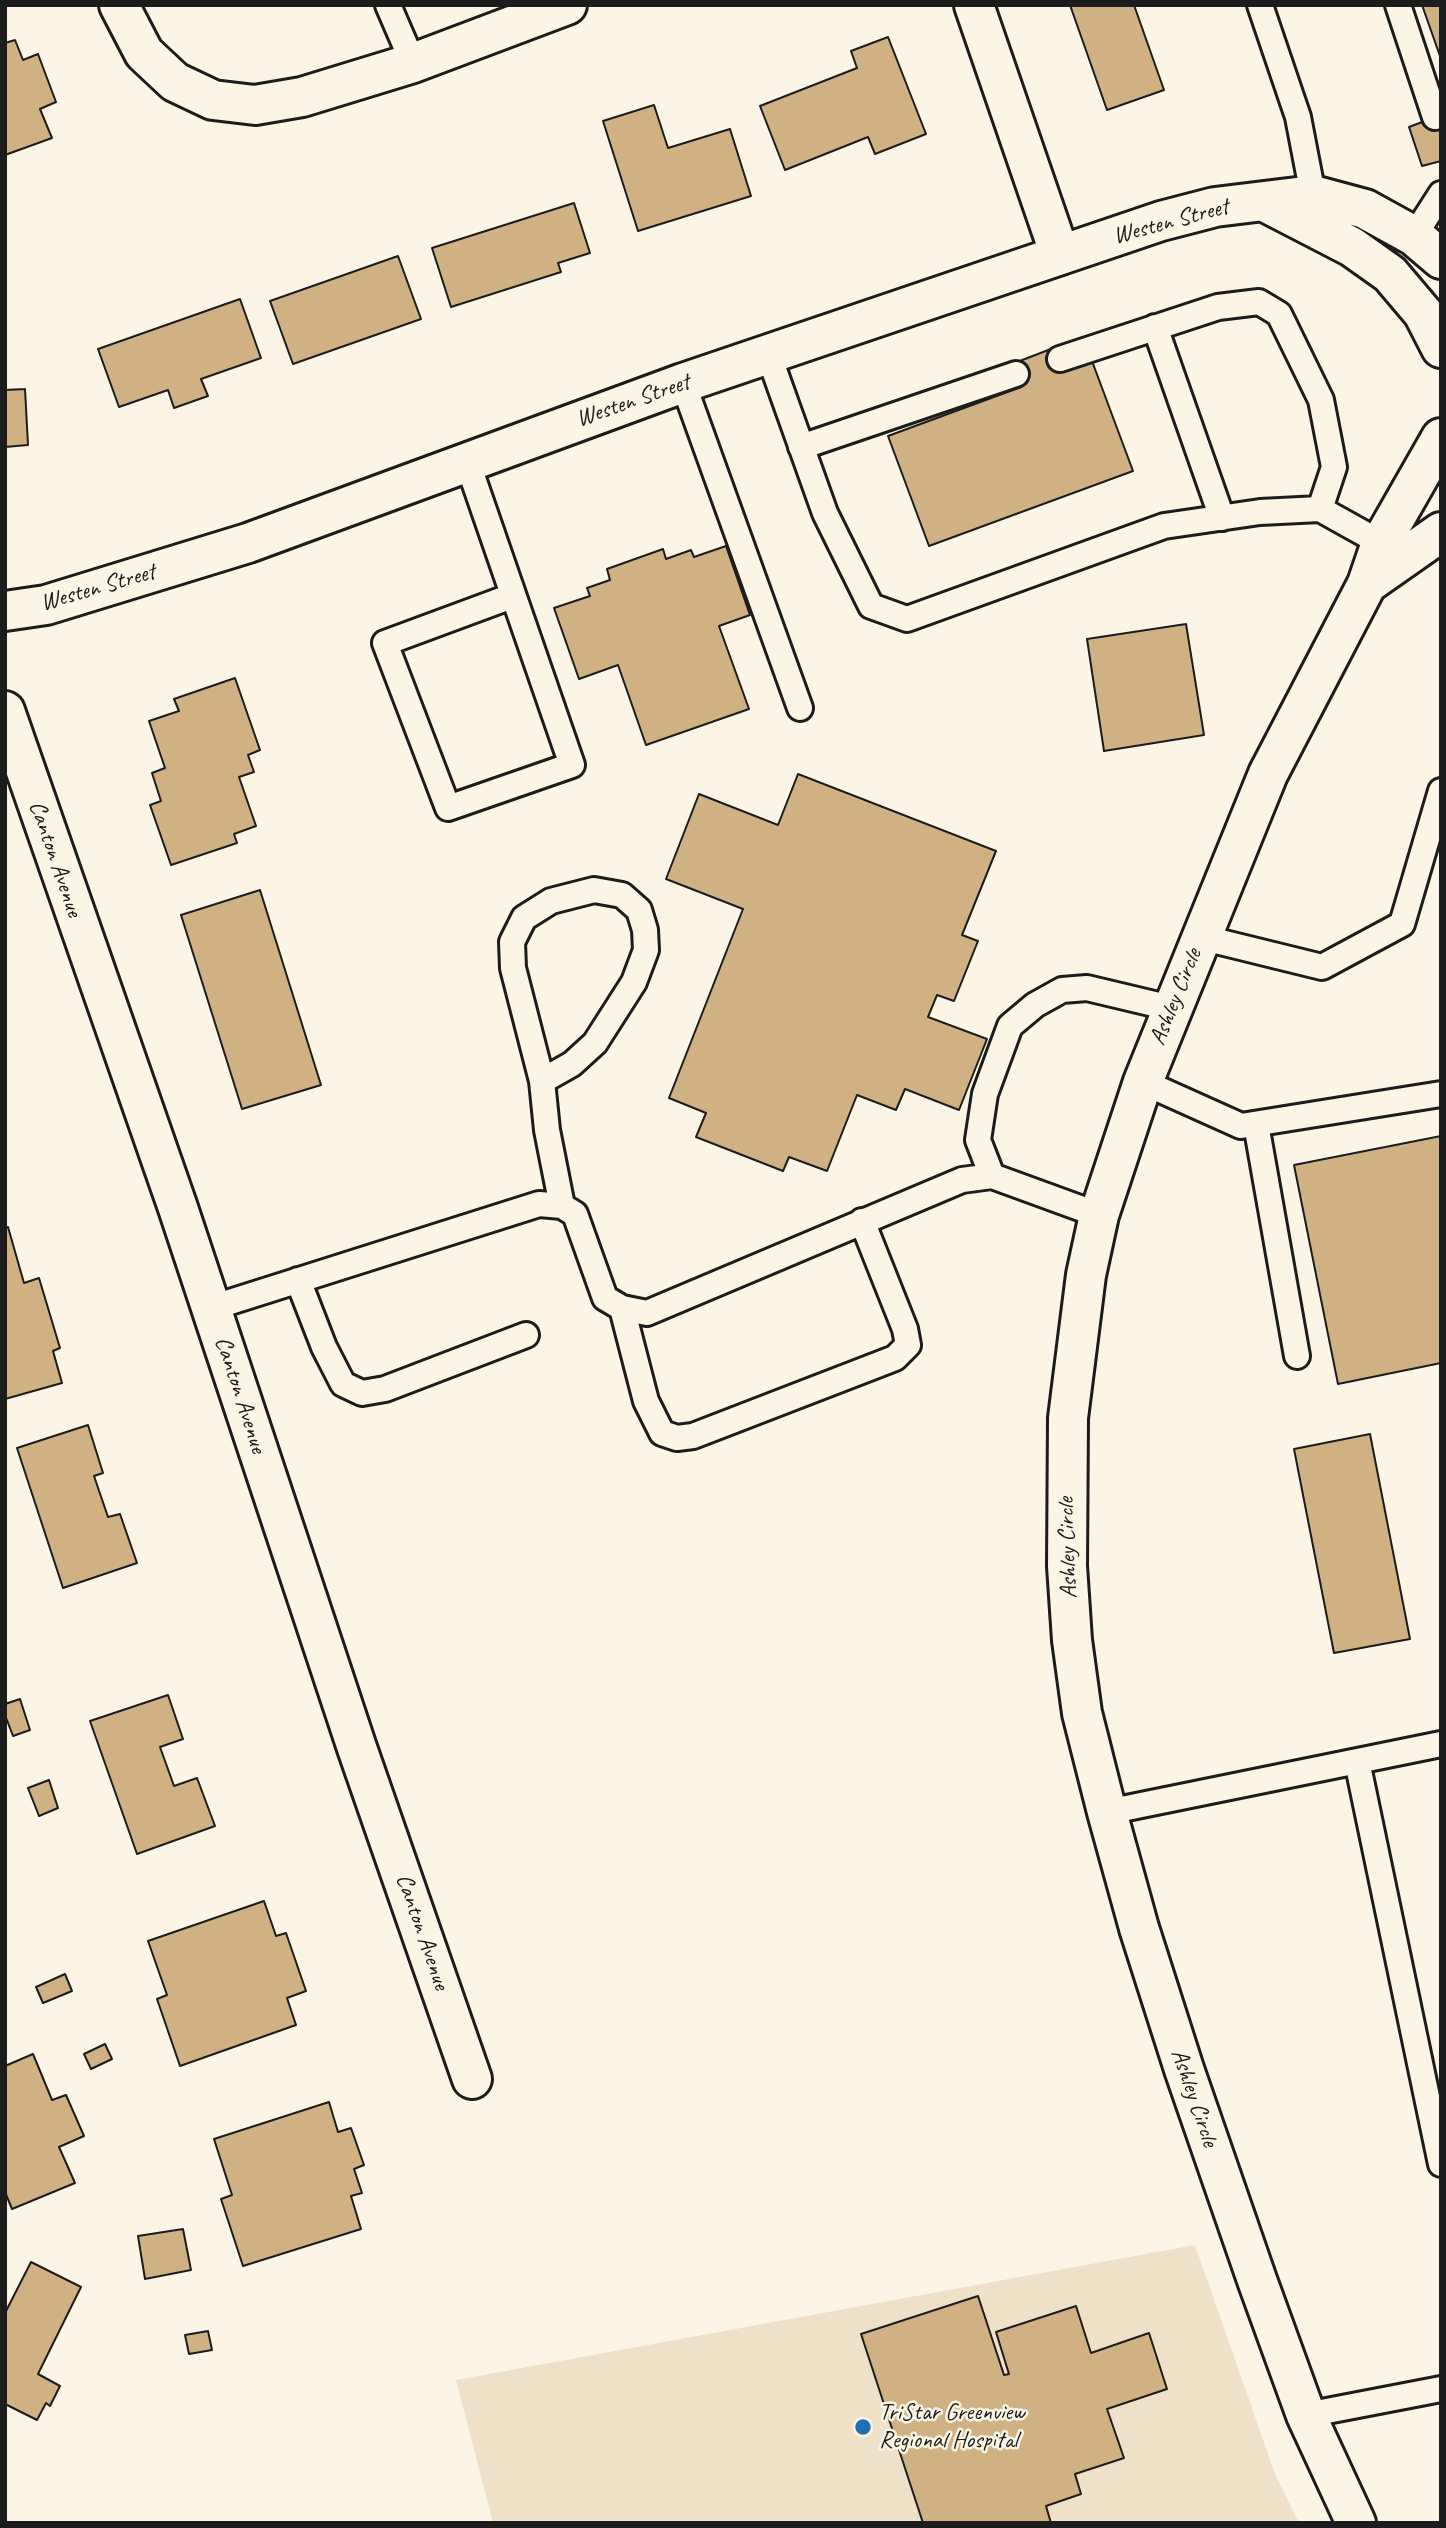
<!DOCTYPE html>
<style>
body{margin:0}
#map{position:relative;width:1446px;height:2528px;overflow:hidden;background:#fcf5e5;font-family:Caveat,sans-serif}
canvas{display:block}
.frame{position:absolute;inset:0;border:7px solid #1c1c1c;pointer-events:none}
</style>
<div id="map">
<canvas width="1446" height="2528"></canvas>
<div class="frame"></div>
</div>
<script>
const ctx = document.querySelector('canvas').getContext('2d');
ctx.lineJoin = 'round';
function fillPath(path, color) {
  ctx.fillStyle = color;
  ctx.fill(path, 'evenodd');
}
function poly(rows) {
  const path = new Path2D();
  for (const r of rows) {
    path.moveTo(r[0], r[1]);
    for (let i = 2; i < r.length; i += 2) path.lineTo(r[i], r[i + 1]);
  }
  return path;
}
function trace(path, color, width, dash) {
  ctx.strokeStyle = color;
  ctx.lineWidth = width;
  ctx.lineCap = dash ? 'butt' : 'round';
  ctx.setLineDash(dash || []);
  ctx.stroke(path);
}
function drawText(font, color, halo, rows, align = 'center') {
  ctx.font = font + ' Caveat,sans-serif';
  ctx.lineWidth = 5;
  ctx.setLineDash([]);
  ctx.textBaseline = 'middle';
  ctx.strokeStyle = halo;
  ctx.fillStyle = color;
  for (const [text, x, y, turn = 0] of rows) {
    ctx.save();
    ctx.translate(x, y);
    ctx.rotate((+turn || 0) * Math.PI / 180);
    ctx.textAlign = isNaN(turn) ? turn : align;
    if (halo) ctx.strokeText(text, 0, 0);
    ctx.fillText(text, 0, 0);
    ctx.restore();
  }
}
fillPath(poly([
 [1195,2245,1275,2474,1299,2523,493,2523,456,2380]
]), '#efe1c8');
const building = poly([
 [1070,5,1134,5,1164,90,1107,110,1070,5],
 [1422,5,1441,5,1441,59,1422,5],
 [888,37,926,134,875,154,868,137,785,170,760,106,857,68,851,51,888,37],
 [15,40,23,60,38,54,56,102,40,109,52,138,5,155,5,43,15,40],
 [654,105,668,148,730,129,751,196,638,231,603,121,654,105],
 [1441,115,1441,161,1422,166,1409,127,1441,115],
 [574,203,590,253,558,263,561,272,451,307,432,248,574,203],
 [398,256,421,319,293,364,270,301,398,256],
 [240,299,261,358,201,379,208,396,174,408,168,390,119,407,98,349,240,299],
 [1056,347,1065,371,1092,361,1133,471,929,546,888,436,1021,387,1012,364,1056,347],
 [25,389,28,445,5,447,5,390,25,389],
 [726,546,750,615,719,626,749,709,646,745,618,665,579,679,554,608,590,596,587,588,610,580,607,569,663,549,666,559,691,550,694,557,726,546],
 [1186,624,1204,735,1104,751,1087,639,1186,624],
 [235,678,260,750,248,755,254,772,239,777,256,826,234,834,237,843,171,865,150,805,161,801,152,773,165,768,149,721,179,711,174,699,235,678],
 [798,774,996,851,962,935,978,941,954,1001,937,995,928,1017,987,1039,959,1110,905,1089,896,1110,857,1095,827,1171,789,1157,783,1171,696,1137,706,1113,669,1098,743,909,666,879,699,794,778,825,798,774],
 [260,890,321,1085,242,1109,181,915,260,890],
 [1441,1136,1441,1363,1338,1384,1294,1165,1441,1136],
 [8,1227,24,1283,39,1278,60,1348,53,1351,62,1383,5,1399,5,1228,8,1227],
 [88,1425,103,1473,94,1476,108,1517,120,1514,137,1563,63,1588,17,1448,88,1425],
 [1370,1434,1410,1639,1334,1653,1294,1449,1370,1434],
 [168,1695,183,1739,160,1747,174,1786,197,1778,215,1826,137,1854,90,1721,168,1695],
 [20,1699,30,1730,13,1736,5,1715,5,1704,20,1699],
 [49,1780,58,1808,39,1816,28,1788,49,1780],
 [264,1901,276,1936,286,1933,306,1991,287,1998,296,2025,180,2066,157,1999,167,1995,148,1941,264,1901],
 [65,1974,72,1991,43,2003,36,1987,65,1974],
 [105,2044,112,2059,91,2069,84,2054,105,2044],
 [33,2054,52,2100,66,2095,84,2136,59,2147,75,2183,12,2209,5,2192,5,2066,33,2054],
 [329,2102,338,2132,351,2128,364,2165,354,2169,362,2193,351,2196,361,2229,243,2266,221,2199,232,2195,214,2139,329,2102],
 [183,2229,191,2270,145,2279,138,2236,183,2229],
 [31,2262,81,2287,38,2374,60,2386,50,2406,46,2403,37,2420,5,2404,5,2313,31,2262],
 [978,2296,1004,2375,1009,2374,996,2332,1076,2306,1091,2353,1149,2333,1167,2389,1107,2409,1124,2458,1075,2474,1081,2494,1046,2506,1051,2523,923,2523,861,2334,978,2296],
 [208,2331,212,2350,189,2354,185,2335,208,2331]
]);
fillPath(building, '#d0b184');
trace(building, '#1c1c1c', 2);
const lane = poly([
 [388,5,413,63],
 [1260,5,1298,117,1313,195],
 [1398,5,1435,117],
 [1414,236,1441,194],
 [1155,327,1222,518],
 [768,353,825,513,871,606,907,619,1164,526,1260,512,1320,509,1381,543],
 [1060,359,1218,307,1259,302,1279,314,1321,400,1334,467,1320,509],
 [683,383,800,708],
 [801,447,1016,374],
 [467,461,572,765,448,808,385,643,512,596],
 [1200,937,1322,967,1402,924,1441,791],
 [542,1081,572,1064,595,1043,634,982,646,950,645,930,639,910,622,895,594,890,551,901,524,918,512,942,513,968,542,1081,547,1130,562,1206],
 [1143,1082,1241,1126,1441,1094],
 [1256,1124,1297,1356],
 [992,1176,978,1140,985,1094,1010,1026,1035,1005,1062,990,1087,988,1171,1008],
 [298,1280,324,1347,343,1384,362,1393,385,1389,526,1335],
 [211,1308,539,1204,562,1206,575,1214,605,1298,622,1308,647,1313,962,1180,992,1176,1099,1215],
 [622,1308,646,1401,662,1433,677,1438,693,1436,895,1358,908,1345,905,1329,862,1221],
 [1357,1761,1441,2164],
 [1107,1812,1441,1744],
 [1306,2415,1441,2389]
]);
const street = poly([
 [119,5,144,53,175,82,213,100,255,105,302,97,413,63,567,5],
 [974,5,1060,255],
 [1367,584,1441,532],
 [5,711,178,1208,357,1748,472,2079],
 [1356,2523,1306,2415,1257,2280,1184,2069,1139,1928,1107,1812,1082,1713,1072,1640,1067,1566,1068,1418,1086,1275,1099,1215,1143,1082,1268,774,1367,584,1381,543,1441,438]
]);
const secondary = poly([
 [1265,202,1352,247,1390,274,1423,313,1441,348],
 [5,611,46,605,248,543,683,383,1161,221,1215,207,1313,195,1365,209,1414,236,1441,259]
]);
trace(lane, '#1c1c1c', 30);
trace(street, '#1c1c1c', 44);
trace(secondary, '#1c1c1c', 44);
trace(lane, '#fcf5e5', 24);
trace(street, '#fcf5e5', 38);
trace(secondary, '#fcf5e5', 38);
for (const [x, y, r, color] of [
 [863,2427,9,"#1f6fb2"]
]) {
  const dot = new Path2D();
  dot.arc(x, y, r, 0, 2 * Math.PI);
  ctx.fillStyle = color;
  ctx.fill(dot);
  trace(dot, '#fcf5e5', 2.5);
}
drawText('24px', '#1c1c1c', '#fcf5e5', [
 ["Westen Street",1171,222,-15],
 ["Westen Street",633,401,-19],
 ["Westen Street",98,588,-16],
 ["Canton Avenue",55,859,71],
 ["Ashley Circle",1176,997,-68],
 ["Canton Avenue",240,1395,72],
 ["Ashley Circle",1068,1548,-92],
 ["Canton Avenue",422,1932,71],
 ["Ashley Circle",1194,2098,71]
]);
drawText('24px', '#1c1c1c', '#fcf5e5', [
 ["TriStar Greenview",879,2413],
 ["Regional Hospital",879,2441]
], 'left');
</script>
